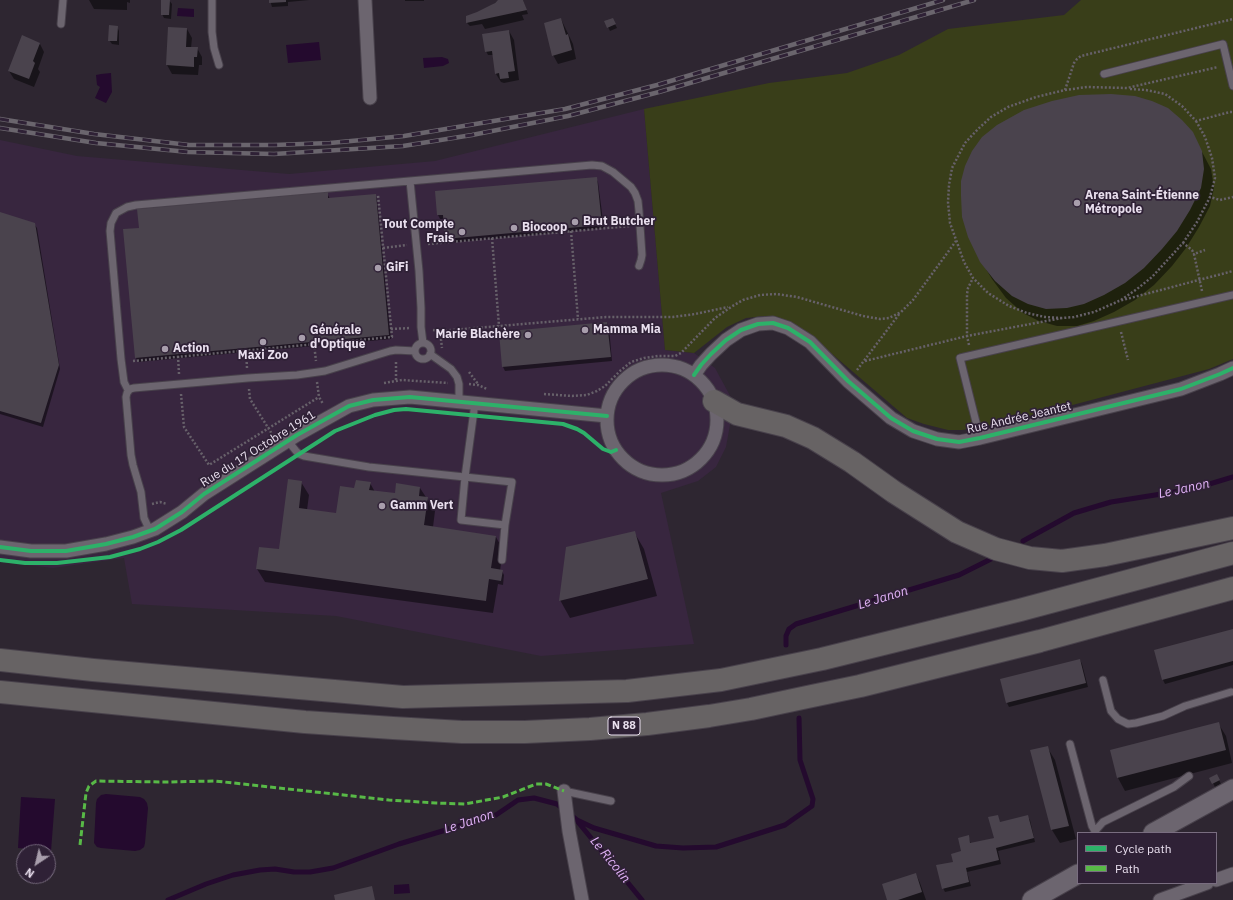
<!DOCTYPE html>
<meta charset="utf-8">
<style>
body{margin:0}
#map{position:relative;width:1233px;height:900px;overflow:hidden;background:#2e2631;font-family:"IBM Plex Sans",sans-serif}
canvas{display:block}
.legend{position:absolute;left:1077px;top:832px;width:140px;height:52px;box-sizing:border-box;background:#2f2136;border:1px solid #796d80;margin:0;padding:5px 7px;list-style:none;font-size:12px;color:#e9dfee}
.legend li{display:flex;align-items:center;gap:8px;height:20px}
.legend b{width:20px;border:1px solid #796d80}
.north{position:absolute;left:16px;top:844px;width:40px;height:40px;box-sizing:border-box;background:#2f2136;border:1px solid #796d80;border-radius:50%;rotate:215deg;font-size:11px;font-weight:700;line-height:16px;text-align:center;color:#e9dfee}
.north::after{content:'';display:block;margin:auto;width:14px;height:18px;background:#a89eac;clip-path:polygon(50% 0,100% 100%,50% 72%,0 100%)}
</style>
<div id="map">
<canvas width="1233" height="900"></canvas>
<ul class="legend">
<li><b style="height:5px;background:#2db169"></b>Cycle path</li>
<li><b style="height:5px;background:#58b947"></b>Path</li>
</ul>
<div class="north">N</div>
</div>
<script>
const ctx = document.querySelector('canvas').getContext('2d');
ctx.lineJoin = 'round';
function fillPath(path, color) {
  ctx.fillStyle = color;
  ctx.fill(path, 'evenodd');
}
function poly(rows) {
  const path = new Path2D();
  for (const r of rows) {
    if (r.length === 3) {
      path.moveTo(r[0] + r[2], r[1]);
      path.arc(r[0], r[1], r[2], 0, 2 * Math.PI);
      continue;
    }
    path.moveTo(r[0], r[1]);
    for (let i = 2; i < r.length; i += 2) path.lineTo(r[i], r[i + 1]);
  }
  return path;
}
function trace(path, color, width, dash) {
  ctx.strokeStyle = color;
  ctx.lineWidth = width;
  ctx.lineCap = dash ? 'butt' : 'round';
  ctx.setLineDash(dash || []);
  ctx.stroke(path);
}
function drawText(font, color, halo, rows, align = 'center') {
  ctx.font = font + ' "IBM Plex Sans",sans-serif';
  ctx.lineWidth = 3.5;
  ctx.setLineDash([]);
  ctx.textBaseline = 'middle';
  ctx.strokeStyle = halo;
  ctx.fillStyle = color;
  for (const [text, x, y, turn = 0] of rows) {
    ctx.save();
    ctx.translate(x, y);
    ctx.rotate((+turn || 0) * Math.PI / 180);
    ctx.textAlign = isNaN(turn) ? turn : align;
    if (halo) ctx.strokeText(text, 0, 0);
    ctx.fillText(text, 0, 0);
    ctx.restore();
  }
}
fillPath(poly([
 [644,109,665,350,694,353,715,368,734,403,726,447,716,467,698,481,661,493,694,644,541,656,336,616,132,604,124,558,53,568,0,562,0,140,77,156,289,174,435,161]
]), '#38263f');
fillPath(poly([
 [1081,0,1233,0,1233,359,1209,369,1008,422,962,430,948,430,924,424,907,418,811,336,796,326,778,317,765,316,746,318,727,327,694,353,665,350,644,109,769,83,847,73,899,55,948,29,1064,15]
]), '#393e19');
fillPath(poly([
 [178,8,194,9,194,17,177,16],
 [319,42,321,60,288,63,286,45],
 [442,57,448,59,449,63,443,66,424,68,423,58],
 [111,73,112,92,106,103,95,98,100,87,97,85,96,75,101,74],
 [106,794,140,797,144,799,147,803,148,808,145,843,144,847,140,850,135,851,101,848,97,847,94,843,96,803,97,799,101,795],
 [21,797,55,799,51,851,18,848],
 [409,884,410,893,394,894,394,885]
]), '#240a2e');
fillPath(poly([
 [89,0,130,0,130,3,127,2,127,10,94,9],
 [162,0,169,0,172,4,171,19,164,18,162,14],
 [270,0,309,0,288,2,288,6,272,7],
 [405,0,424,0,424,1,405,1],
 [499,0,523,0,528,14,522,15,524,20,485,29,482,24,470,26,467,23],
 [561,19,573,44,576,59,558,64,553,55],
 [615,24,617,28,610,31,608,27],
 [117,27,119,31,119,45,112,44,109,40],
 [187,29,192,38,191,48,197,48,202,57,202,65,199,65,198,75,172,74,167,65],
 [509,31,514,40,519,80,504,83,501,82,496,74,494,55,488,55,486,51],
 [40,44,44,52,38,69,40,72,34,87,14,79,9,71],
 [1192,133,1211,169,1214,188,1210,206,1199,227,1186,248,1172,266,1154,285,1135,300,1114,312,1094,321,1077,326,1057,326,1039,321,1023,313,1006,298,992,279,981,261],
 [596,178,598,182,604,228,448,243,446,239,444,219,440,219,438,215],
 [327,193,330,199,375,195,377,199,391,339,138,362,136,358,140,229],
 [0,213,34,224,37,228,60,369,43,427,0,414],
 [607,323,609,327,612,361,505,371,503,367,500,333],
 [301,482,309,495,307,510,337,514,355,489,370,483,375,492,396,494,420,488,435,511,433,527,496,537,503,550,500,571,502,571,504,575,503,585,498,584,493,613,265,582,257,569,280,550],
 [634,532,644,549,657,596,570,618,560,600],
 [1233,630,1233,665,1165,684,1163,680,1155,651],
 [1080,660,1082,664,1088,687,1009,707,1007,703],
 [1218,723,1226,736,1232,763,1125,791,1118,778,1111,751],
 [1047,747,1055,760,1076,839,1060,843,1052,830],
 [1217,776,1221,784,1215,787,1211,779],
 [997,816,1000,823,1027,816,1030,820,1035,842,998,851,1001,864,967,872,971,886,945,892,943,888,954,862,963,852,968,836,971,844,995,838],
 [916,874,920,883,926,900,889,900]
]), '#0007');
trace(poly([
 [1023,541,1074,513,1111,502,1193,489,1233,477],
 [786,645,786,636,789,629,796,624,959,575,991,559],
 [578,822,642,900],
 [168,900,206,884,233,875,260,870,275,869,294,872,310,872,333,868,399,844,496,815,518,800,534,798,557,804,577,820,594,828,656,846,683,848,716,847,785,825,812,806,813,799,800,760,799,718]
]), '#240a2e', 5);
fillPath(poly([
 [161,0,170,0,169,15,161,15],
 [269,0,286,0,286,2,269,3],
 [498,0,523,0,527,10,466,23,466,16,477,12,495,3],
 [561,18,566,35,568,34,572,50,552,56,544,23],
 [613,18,616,24,607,28,604,21],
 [109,25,118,26,117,41,108,41],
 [168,27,187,28,186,47,198,47,197,57,194,57,194,67,166,65],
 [509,30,515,71,508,72,509,78,500,79,499,73,495,74,492,51,485,52,482,34],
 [22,35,40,43,33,61,35,63,29,79,8,71],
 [1111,94,1135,96,1152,101,1168,108,1182,120,1193,132,1202,151,1204,169,1201,188,1190,210,1177,231,1162,249,1144,268,1125,283,1104,295,1084,304,1067,308,1046,309,1028,304,1012,296,995,281,980,262,968,237,962,217,961,196,961,181,965,166,972,151,982,137,997,125,1024,110,1052,101,1079,95],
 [597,177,602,225,445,239,443,215,437,215,435,191],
 [328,192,328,198,376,194,389,335,135,358,123,229,139,228,137,209],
 [0,212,35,223,59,365,41,423,0,411],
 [607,322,611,357,502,367,499,332],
 [288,479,302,481,299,508,336,513,340,486,354,488,356,480,371,482,369,490,395,493,396,483,420,487,419,496,428,497,424,525,496,536,491,568,503,570,501,581,489,579,486,601,256,569,259,547,279,549],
 [635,531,648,579,559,601,566,547],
 [1233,629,1233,661,1162,680,1154,650],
 [1080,659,1086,683,1006,703,1000,679],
 [1219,722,1226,750,1117,778,1110,750],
 [1048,746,1069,826,1051,830,1030,750],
 [1217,774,1220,780,1212,784,1209,778],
 [998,815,1000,822,1028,815,1034,838,996,848,999,860,966,868,969,882,942,889,936,865,953,862,951,854,961,851,958,838,969,835,970,843,994,838,988,817],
 [916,873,922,892,898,900,887,900,882,884],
 [372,886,375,900,335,900,334,895]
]), '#4a434d');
const service = poly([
 [212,0,212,32,214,48,219,65],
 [61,24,63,0],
 [1104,74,1223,44,1233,86],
 [410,181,419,271,421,308,421,327,423,343],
 [423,351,8],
 [430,354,451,369,457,377,459,384,459,401],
 [128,390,124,382,121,359,110,231,111,223,116,213,127,207,136,205,592,165,602,166,613,172,631,187,635,193,638,201,639,211,642,255,641,260,639,266],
 [980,438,960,358,1233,295],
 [288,441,296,451,299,454,304,456,369,467,465,477,512,482,505,525,461,520,465,477,475,403],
 [150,531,144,518,141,492,133,465,131,455,126,397,127,393,130,389,134,388,248,378,297,375,325,371,390,351,396,350,415,351],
 [502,560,505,525],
 [1103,680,1111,711,1118,719,1128,724,1136,723,1163,716,1185,706,1231,692],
 [1070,744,1092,826,1096,833],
 [564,791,611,801],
 [1095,831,1103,822,1174,787,1189,776]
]);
const minor = poly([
 [365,0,370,98],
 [662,420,55],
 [694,375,701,365,711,354,726,340,741,330,758,324,773,323,788,328,810,342,848,381,891,418,913,431,937,439,959,442,980,438,1181,389,1220,374,1233,368],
 [0,547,31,551,66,551,106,544,133,537,155,529,182,512,204,494,297,435,349,406,373,400,410,397,607,416],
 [564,791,569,831,582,900],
 [1216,880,1233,874],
 [1160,900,1207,883]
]);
const secondary = poly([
 [1153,833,1233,789],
 [1032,900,1078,874]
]);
const trunk = poly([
 [714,401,737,414,786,426,813,438,852,462,894,492,957,532,996,549,1030,558,1062,561,1105,555,1233,528],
 [0,660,93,670,403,697,627,691,721,680,822,659,1020,610,1233,553],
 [0,692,305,722,393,728,462,732,525,732,590,729,647,724,709,716,751,709,812,696,860,686,1040,641,1233,588]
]);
trace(service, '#48414b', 9);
trace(minor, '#48414b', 15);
trace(secondary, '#48414b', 21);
trace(trunk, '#48414b', 24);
trace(poly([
 [1130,89,1146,90,1165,94,1182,106,1196,121,1230,112,1233,112],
 [1065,90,1087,87,1127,88,1218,67],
 [1196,121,1205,137,1212,158,1215,178,1210,197],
 [571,231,578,319],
 [492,238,499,326],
 [1183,243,1197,222,1210,197,1220,200,1233,197],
 [428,244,630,226],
 [383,248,407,245],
 [1202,291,1194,254,1205,250],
 [1121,300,1137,289,1152,277,1183,243,1192,250,1194,254],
 [1062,318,1045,317,1027,313,1009,306,988,293,973,278,964,262,950,223,948,202,949,185,952,168,965,143,978,129,991,117,1008,107,1036,97,1065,90,1074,63,1077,59,1081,56,1233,19],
 [391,329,411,328],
 [433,330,440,331,606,317,673,317,695,314,728,307],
 [440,331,442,348],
 [1121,332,1128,360],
 [314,344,316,361],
 [969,345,967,336,967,294,968,288,973,278],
 [246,350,247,368],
 [178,356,179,374],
 [133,361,392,337,378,195],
 [865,361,967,336,1062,318,1074,317,1094,312,1119,301,1233,271],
 [857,370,900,313],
 [469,372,478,384],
 [396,380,396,361],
 [317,382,319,397,323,404],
 [384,383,402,380,448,383],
 [469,384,478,385,487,389],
 [249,389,250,399,272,434],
 [181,394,184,427,209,465,319,397],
 [544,394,572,396,587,395,597,391,605,386,621,370,631,362,644,358,658,356,675,356,681,353,715,318,731,307,743,300,760,295,776,294,797,297,863,316,880,319,889,318,901,312,913,300,956,241],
 [152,504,160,502,167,504]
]), '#67616a', 2.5, [2, 2]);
trace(service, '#6c656f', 7);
trace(minor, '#6c656f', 13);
trace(secondary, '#6c656f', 19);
trace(trunk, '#676364', 22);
const rail = poly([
 [0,119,94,134,189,145,274,145,330,143,404,136,565,109,657,85,943,0],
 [0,128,96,143,188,152,274,154,403,146,472,135,568,116,659,92,974,0]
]);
trace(rail, '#6a656d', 4.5);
trace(rail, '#2f2136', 3, [9]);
trace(poly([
 [80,845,86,793,89,786,96,781,167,782,215,781,389,800,436,803,465,804,503,797,536,784,546,784,564,791]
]), '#58b947', 3, [6, 3]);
trace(poly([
 [694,375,701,365,711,354,726,340,741,330,758,324,773,323,788,328,810,342,848,381,891,418,913,431,937,439,959,442,980,438,1181,389,1220,374,1233,368],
 [0,547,31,551,66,551,106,544,133,537,155,529,182,512,204,494,297,435,349,406,373,400,410,397,607,416],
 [0,560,25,563,57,563,110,557,140,549,158,542,181,530,335,431,375,415,394,410,406,409,563,424,577,429,584,433,603,449,611,452,616,450]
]), '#2db169', 4);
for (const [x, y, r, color] of [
 [1077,203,4,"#a89eac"],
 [575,222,4,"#a89eac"],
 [514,228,4,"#a89eac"],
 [462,232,4,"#a89eac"],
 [378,268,4,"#a89eac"],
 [585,330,4,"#a89eac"],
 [528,335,4,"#a89eac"],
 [302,338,4,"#a89eac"],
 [263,342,4,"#a89eac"],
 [165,349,4,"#a89eac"],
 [382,506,4,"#a89eac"]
]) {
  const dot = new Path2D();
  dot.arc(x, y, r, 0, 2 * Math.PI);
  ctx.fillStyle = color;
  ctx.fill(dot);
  trace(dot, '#2f2136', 1.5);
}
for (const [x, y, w] of [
 [624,726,32]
]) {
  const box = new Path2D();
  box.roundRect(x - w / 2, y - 9, w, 18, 3);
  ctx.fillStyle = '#2f2136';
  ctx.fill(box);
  trace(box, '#e9dfee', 1);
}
drawText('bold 11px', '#e9dfee', null, [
 ["N 88",624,726]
]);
drawText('bold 12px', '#e9dfee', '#2f2136', [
 ["Arena Saint-Étienne",1085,196],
 ["Métropole",1085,210],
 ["Brut Butcher",583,222],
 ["Tout Compte",454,225,"right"],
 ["Frais",454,239,"right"],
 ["Biocoop",522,228],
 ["GiFi",386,268],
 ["Mamma Mia",593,330],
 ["Générale",310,331],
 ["d'Optique",310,345],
 ["Marie Blachère",520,335,"right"],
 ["Action",173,349],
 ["Maxi Zoo",263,356,"center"],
 ["Gamm Vert",390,506]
], 'left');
drawText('12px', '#e9dfee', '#2f2136', [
 ["Rue Andrée Jeantet",1019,418,-13],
 ["Rue du 17 Octobre 1961",258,449,-32]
]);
drawText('italic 13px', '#e2b3f8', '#2f2136', [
 ["Le Janon",1184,489,-12],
 ["Le Janon",883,598,-17],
 ["Le Janon",469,822,-18],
 ["Le Ricolin",610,860,51]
]);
</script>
